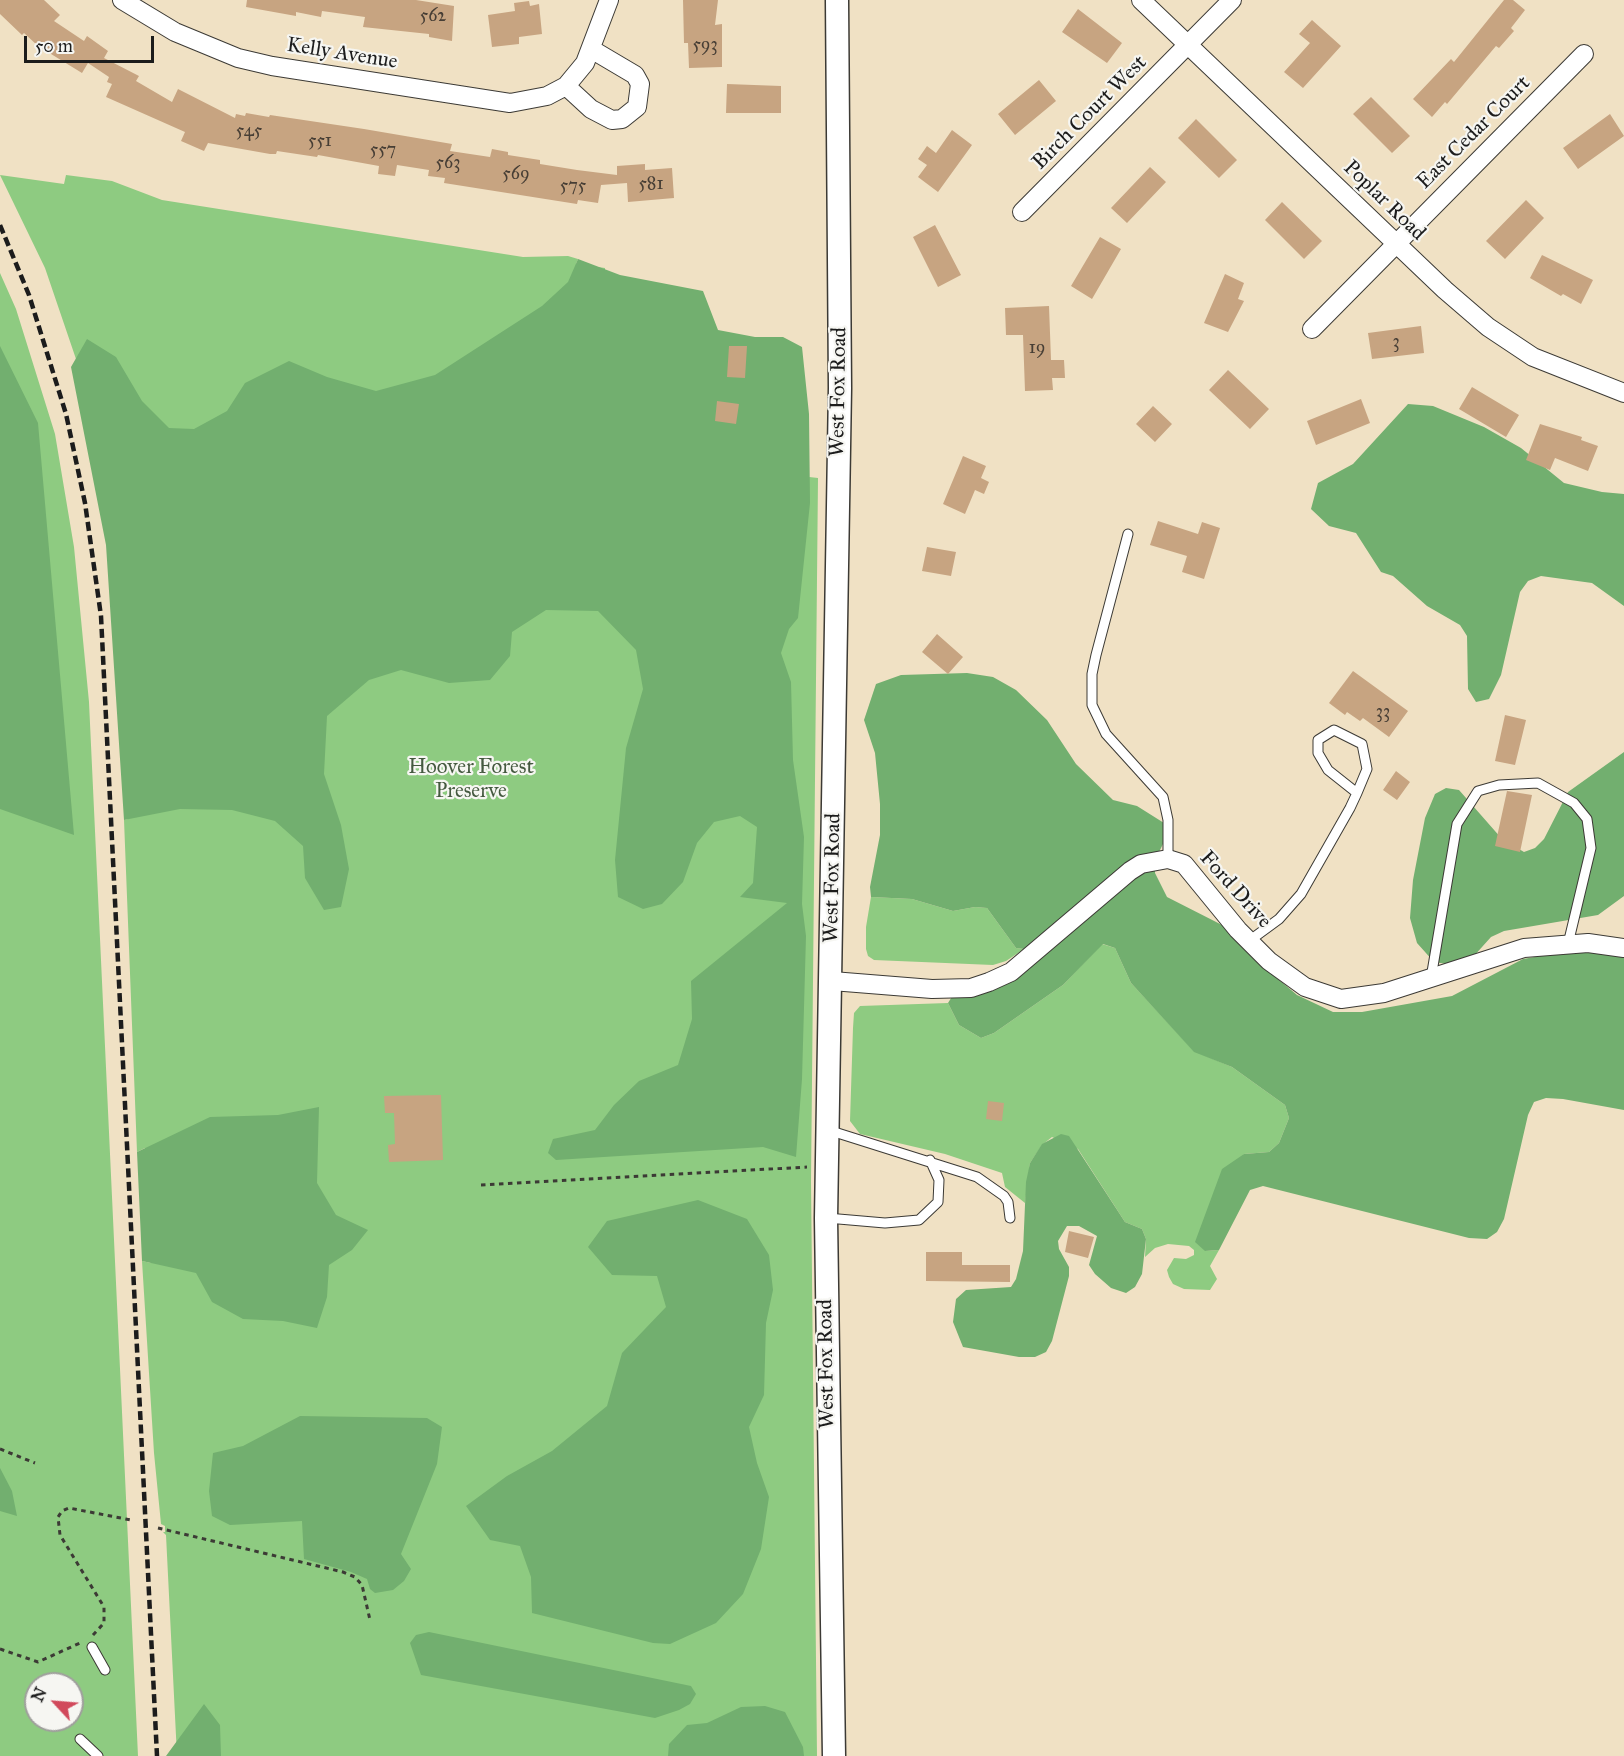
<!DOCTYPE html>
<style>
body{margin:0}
#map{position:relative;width:1624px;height:1756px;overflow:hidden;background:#f0e1c4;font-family:"IM FELL Great Primer",serif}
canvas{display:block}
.north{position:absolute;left:24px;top:1672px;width:60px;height:60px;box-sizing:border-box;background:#f6f6f2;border:2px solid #9f9f9c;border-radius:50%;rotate:296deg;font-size:16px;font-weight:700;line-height:24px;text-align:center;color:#1c1c1c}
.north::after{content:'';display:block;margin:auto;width:21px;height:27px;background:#d1495b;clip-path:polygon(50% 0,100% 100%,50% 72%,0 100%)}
.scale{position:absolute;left:24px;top:36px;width:130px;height:27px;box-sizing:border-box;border:3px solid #1c1c1c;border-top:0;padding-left:8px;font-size:18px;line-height:21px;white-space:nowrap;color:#1c1c1c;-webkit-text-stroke:4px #f6f6f2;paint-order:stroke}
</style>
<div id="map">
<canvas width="1624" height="1756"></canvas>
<div class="north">N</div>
<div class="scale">50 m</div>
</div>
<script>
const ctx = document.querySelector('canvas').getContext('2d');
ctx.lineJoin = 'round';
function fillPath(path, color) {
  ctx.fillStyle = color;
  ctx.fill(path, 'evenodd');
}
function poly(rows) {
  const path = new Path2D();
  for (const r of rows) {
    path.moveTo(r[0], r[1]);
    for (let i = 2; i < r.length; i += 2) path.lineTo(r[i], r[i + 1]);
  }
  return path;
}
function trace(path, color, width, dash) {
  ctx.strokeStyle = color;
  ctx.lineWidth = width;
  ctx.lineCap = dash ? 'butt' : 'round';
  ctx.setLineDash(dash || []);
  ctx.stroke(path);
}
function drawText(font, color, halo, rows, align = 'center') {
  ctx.font = font + ' "IM FELL Great Primer",serif';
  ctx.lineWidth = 4.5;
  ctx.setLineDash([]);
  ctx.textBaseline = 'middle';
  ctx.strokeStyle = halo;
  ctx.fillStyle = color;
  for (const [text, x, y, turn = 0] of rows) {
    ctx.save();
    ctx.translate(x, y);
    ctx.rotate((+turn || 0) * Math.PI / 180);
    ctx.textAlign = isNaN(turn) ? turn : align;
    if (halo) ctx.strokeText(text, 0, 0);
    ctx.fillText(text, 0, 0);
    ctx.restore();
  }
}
fillPath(poly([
 [0,175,64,184,66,175,112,181,162,200,523,257,568,256,578,259,576,264,605,268,602,453,818,478,811,1181,817,1756,177,1756,166,1535,163,1532,165,1532,165,1526,161,1524,154,1453,142,1261,151,1263,145,1148,137,1152,124,820,128,819,113,523,76,359,45,268],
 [0,273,16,309,55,434,74,547,89,702,138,1756,0,1756],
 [36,1684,72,1684,72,1720,36,1720],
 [871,897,912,899,953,911,975,907,987,908,1016,948,1024,949,1006,961,993,965,874,960,868,956,866,949,866,927],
 [1102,944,1115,948,1131,983,1194,1051,1232,1067,1285,1105,1289,1118,1279,1143,1269,1152,1244,1154,1205,1251,1219,1250,1210,1266,1217,1279,1210,1290,1184,1289,1173,1284,1169,1277,1167,1270,1174,1258,1186,1259,1194,1255,1194,1250,1189,1246,1168,1244,1155,1248,1145,1257,1146,1239,1142,1229,1125,1222,1078,1149,1052,1137,1042,1145,1030,1163,1025,1203,1005,1187,1002,1173,945,1154,860,1134,850,1121,853,1028,854,1013,860,1006,948,1003,959,1025,981,1038,994,1033,1063,985]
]), '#8ecb81');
fillPath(poly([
 [578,259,620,275,703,291,718,330,755,337,783,337,802,347,809,414,810,503,798,618,789,629,781,653,791,682,793,760,804,837,802,904,806,936,802,1079,796,1157,763,1147,556,1160,548,1153,553,1139,595,1130,614,1105,639,1081,678,1065,692,1019,691,981,787,903,740,897,753,883,757,827,740,816,714,822,697,843,683,882,662,904,643,909,618,897,615,860,626,748,643,689,636,650,598,611,546,610,512,632,510,656,490,680,449,683,401,670,369,680,327,716,324,774,341,825,349,869,341,907,324,910,305,878,303,846,275,821,232,810,180,809,124,820,106,545,71,367,87,339,116,357,142,401,169,428,194,429,227,411,245,383,289,361,327,377,376,391,435,375,542,306,568,282],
 [0,346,38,423,74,835,0,809],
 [1408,404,1433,406,1484,427,1521,448,1564,483,1602,492,1624,494,1624,606,1592,583,1541,576,1528,581,1520,592,1501,675,1489,699,1476,702,1468,689,1467,636,1460,625,1427,606,1393,576,1381,572,1356,533,1329,526,1311,509,1318,483,1353,464],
 [967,673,993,677,1016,690,1047,720,1076,764,1113,800,1137,806,1164,823,1165,840,1155,860,1155,873,1167,897,1224,926,1251,956,1297,995,1333,1012,1362,1012,1452,996,1523,959,1587,948,1624,952,1624,1110,1563,1099,1546,1098,1534,1102,1528,1115,1504,1219,1497,1232,1487,1239,1469,1238,1263,1186,1250,1190,1219,1250,1205,1251,1195,1242,1222,1169,1244,1154,1269,1152,1279,1143,1289,1118,1285,1105,1232,1067,1194,1052,1131,983,1115,948,1103,944,1063,985,994,1033,981,1038,959,1025,948,1003,953,995,967,995,1039,940,1024,949,1016,948,987,908,975,907,953,911,912,899,871,897,870,887,880,835,880,804,875,753,864,720,876,684,901,675],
 [1624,752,1624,896,1598,915,1504,931,1491,937,1473,957,1447,964,1434,962,1417,943,1410,918,1413,880,1425,818,1435,794,1446,788,1459,790,1502,839,1524,852,1535,848,1544,839,1568,792],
 [319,1107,317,1183,336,1215,368,1230,352,1250,329,1265,327,1297,317,1328,283,1321,243,1319,212,1302,196,1273,142,1261,137,1152,210,1117,278,1115],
 [1061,1134,1069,1136,1125,1222,1142,1229,1146,1239,1142,1274,1135,1287,1126,1293,1111,1288,1095,1274,1089,1265,1097,1236,1079,1226,1067,1226,1058,1241,1059,1249,1069,1267,1069,1276,1052,1341,1046,1352,1035,1357,1019,1357,963,1347,953,1322,956,1299,966,1290,1011,1287,1016,1279,1023,1251,1026,1182,1030,1163,1042,1144],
 [698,1200,747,1219,769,1255,773,1290,766,1323,764,1395,749,1427,757,1463,769,1497,761,1549,743,1594,716,1623,670,1644,653,1643,532,1613,531,1577,520,1546,490,1540,466,1506,507,1476,552,1451,607,1406,622,1353,666,1307,657,1276,612,1275,588,1247,607,1221],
 [300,1416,427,1418,442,1427,437,1464,401,1554,411,1569,404,1581,393,1590,375,1593,370,1589,367,1579,351,1572,304,1559,302,1521,230,1525,212,1516,209,1491,213,1453,243,1446],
 [0,1468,12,1491,17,1516,0,1511],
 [429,1632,691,1686,696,1694,690,1704,679,1710,655,1718,421,1675,410,1643,416,1635],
 [204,1704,220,1725,221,1756,166,1756],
 [765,1706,785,1712,803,1747,804,1756,668,1756,669,1744,687,1725,707,1723,741,1707]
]), '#72af6f');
fillPath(poly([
 [0,0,44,0,60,15,54,21,84,41,87,36,108,51,104,58,139,76,136,81,172,102,178,89,235,118,236,114,245,116,246,113,269,117,270,115,364,129,452,144,450,151,490,157,492,149,508,152,508,155,540,160,540,164,577,170,617,175,617,166,645,164,645,170,672,168,674,198,628,202,627,183,601,185,598,203,578,200,577,204,444,183,445,178,428,176,429,170,397,165,395,176,378,174,379,166,318,155,317,157,277,151,276,154,270,154,208,143,204,151,181,141,185,132,106,97,112,84,107,82,109,77,88,63,82,73,38,46,24,33,22,35,0,14],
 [247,0,416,0,454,6,452,41,429,37,429,34,363,27,365,17,322,11,321,17,296,12,296,16,246,7],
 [683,0,718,0,715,25,722,24,722,67,689,68,688,43,684,43],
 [1504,0,1513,0,1525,10,1511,28,1514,31,1499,48,1496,46,1447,104,1445,102,1432,117,1413,99,1451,59,1454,62],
 [529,1,530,6,539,4,542,34,519,37,519,44,492,47,488,15,515,11,514,3],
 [1078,9,1122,43,1107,63,1062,32],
 [1312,20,1341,46,1303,88,1284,72,1310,43,1299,34],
 [1039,80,1056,101,1015,135,998,114],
 [727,84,781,86,781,113,726,113],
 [1371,97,1410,136,1392,153,1353,114],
 [1610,114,1624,136,1578,169,1563,148],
 [1196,119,1237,160,1219,178,1178,138],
 [952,130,972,145,938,192,918,177,927,165,918,159,927,146,936,153],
 [1150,167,1166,182,1127,223,1111,208],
 [1526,200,1544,218,1505,259,1486,241],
 [1282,202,1322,241,1304,259,1265,220],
 [935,225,961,275,938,287,913,237],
 [1100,237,1121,249,1092,299,1071,286],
 [1542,255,1593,280,1581,304,1563,294,1561,296,1530,278],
 [1225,274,1244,283,1238,299,1244,301,1228,332,1204,323],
 [1049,306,1051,360,1064,360,1065,378,1052,378,1053,390,1025,391,1023,335,1006,335,1005,308],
 [1421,326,1424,353,1372,359,1368,333],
 [729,346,747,346,745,378,727,377],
 [1228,370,1269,409,1250,429,1209,390],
 [1472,387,1519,415,1506,437,1459,409],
 [1361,399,1370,423,1316,445,1307,421],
 [717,401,739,404,736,424,715,421],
 [1153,406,1172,424,1155,442,1136,424],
 [1540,424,1582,437,1581,440,1598,446,1588,471,1555,458,1550,470,1526,460],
 [963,456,986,466,981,478,989,482,984,494,975,490,965,514,943,504],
 [1158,521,1198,534,1202,522,1220,528,1204,579,1182,572,1187,556,1150,545],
 [927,547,956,552,951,576,922,571],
 [937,634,963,657,948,674,922,652],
 [1353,671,1408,711,1389,737,1363,718,1360,721,1347,712,1345,715,1329,703],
 [1505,715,1526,720,1515,765,1495,761],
 [1396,771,1410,782,1397,800,1383,790],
 [1507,791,1532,795,1520,852,1495,846],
 [441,1095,443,1160,389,1162,388,1145,395,1144,394,1113,385,1113,384,1096],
 [988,1101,1004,1103,1002,1121,986,1119],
 [1069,1231,1094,1237,1088,1258,1065,1252],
 [926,1252,962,1252,962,1265,1010,1265,1010,1282,926,1281]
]), '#c7a481');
const service = poly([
 [1128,534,1096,655,1092,674,1092,705,1106,734,1163,797,1168,820,1168,859],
 [1249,941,1279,919,1301,894,1350,808,1357,793,1367,769,1362,744,1334,730,1318,740,1318,753,1328,770,1357,793],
 [1431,978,1457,824,1478,791,1499,785,1538,783,1574,803,1587,819,1591,848,1568,944],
 [828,1130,977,1177,1004,1196,1008,1202,1010,1218],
 [827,1218,885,1223,919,1220,938,1202,939,1180,930,1160],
 [92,1647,105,1670],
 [80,1739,98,1756]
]);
const minor = poly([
 [122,0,175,32,238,58,272,66,510,103,547,96,566,86,585,63,609,0],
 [1141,0,1445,290,1488,327,1533,357,1624,393],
 [566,86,591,109,612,120,622,119,637,107,640,84,635,75,591,49],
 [1022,212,1232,0],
 [1312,329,1584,54],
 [832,981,932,989,971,988,989,982,1011,972,1130,871,1141,864,1168,859,1184,864,1238,930,1269,961,1305,987,1341,999,1384,993,1524,948,1588,943,1624,948]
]);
const tertiary = poly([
 [834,1756,826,1218,840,388,837,0]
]);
trace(service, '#3c3a35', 11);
trace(minor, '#3c3a35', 20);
trace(tertiary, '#3c3a35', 25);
trace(poly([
 [481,1185,807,1167],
 [0,1449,35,1463],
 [158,1528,343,1572,355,1577,362,1585,370,1620],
 [93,1635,104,1623,104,1607,60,1535,58,1517,62,1511,69,1508,131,1520],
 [0,1649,38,1662,80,1643]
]), '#3c3a35', 3, [4.5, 4.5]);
trace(service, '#fff', 9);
trace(minor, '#fff', 18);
trace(tertiary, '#fff', 22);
trace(poly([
 [0,225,29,295,66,414,85,503,101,616,157,1756]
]), '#1c1c1c', 4.5, [9, 4.5]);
drawText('18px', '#473e35', null, [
 ["562",433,17],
 ["593",705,46],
 ["545",249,132],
 ["551",320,142],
 ["557",383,151],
 ["563",448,164],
 ["569",516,175],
 ["581",651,185],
 ["575",573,187],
 ["3",1396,343],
 ["19",1037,349],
 ["33",1383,713]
]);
drawText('21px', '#1c1c1c', '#f6f6f2', [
 ["Kelly Avenue",342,54,9],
 ["Birch Court West",1090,113,-45],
 ["East Cedar Court",1474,133,-45],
 ["Poplar Road",1384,201,44],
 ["West Fox Road",839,392,-89],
 ["West Fox Road",833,878,-89],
 ["Ford Drive",1235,890,48],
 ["West Fox Road",827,1364,-91]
]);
drawText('21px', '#44593f', '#f6f6f2', [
 ["Hoover Forest",471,768],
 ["Preserve",471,792]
]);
</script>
